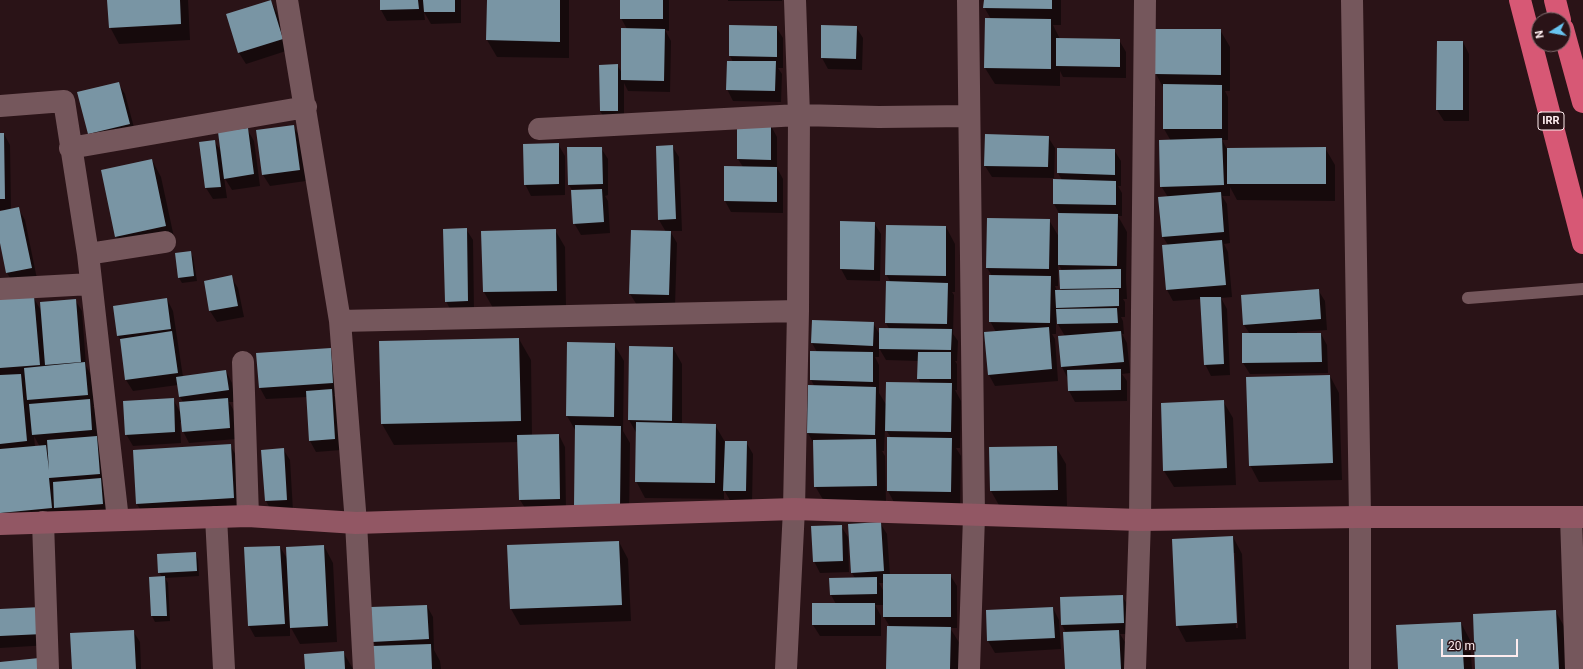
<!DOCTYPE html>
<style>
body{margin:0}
#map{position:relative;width:1583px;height:669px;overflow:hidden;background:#2a1317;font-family:Roboto,sans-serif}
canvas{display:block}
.north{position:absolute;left:1531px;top:12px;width:40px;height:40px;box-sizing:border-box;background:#2a1317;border:1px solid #7f6a6d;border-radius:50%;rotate:259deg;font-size:11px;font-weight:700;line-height:16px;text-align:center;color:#feedef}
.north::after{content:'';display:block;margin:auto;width:14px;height:18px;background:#68c4f0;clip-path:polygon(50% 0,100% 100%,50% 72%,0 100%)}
.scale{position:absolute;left:1441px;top:639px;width:77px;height:18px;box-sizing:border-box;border:2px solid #feedef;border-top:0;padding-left:5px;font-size:12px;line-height:14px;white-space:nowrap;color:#feedef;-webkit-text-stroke:3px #2a1317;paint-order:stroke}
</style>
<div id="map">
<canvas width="1583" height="669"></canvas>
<div class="north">N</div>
<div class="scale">20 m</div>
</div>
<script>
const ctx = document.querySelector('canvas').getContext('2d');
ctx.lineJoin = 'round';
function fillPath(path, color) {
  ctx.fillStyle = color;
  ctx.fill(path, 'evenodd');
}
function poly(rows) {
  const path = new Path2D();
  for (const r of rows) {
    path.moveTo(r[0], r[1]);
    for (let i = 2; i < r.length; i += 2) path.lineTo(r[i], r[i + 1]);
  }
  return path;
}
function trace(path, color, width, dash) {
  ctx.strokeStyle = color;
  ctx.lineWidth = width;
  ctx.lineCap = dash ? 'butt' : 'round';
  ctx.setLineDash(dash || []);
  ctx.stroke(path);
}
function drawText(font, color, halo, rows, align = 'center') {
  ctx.font = font + ' Roboto,sans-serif';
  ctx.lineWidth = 4;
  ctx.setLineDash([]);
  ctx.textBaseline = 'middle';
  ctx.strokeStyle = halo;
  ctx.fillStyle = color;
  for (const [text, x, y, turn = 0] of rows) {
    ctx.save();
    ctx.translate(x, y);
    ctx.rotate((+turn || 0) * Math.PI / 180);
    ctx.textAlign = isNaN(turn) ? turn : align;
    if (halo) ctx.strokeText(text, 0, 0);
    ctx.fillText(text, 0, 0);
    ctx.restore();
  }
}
fillPath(poly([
 [108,0,188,0,190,40,119,44,110,27],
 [381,0,461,0,461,23,431,24,424,12,425,20,387,21,381,10],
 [488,0,569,0,569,58,497,57,487,40],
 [621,0,669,0,669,31,665,30,671,41,670,92,628,91,624,83,624,122,607,122,600,111,617,65,622,73,627,29,621,18],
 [728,0,782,0,782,1,728,1],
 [985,0,1061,0,1061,25,1053,25,1060,39,1119,40,1126,52,1126,78,1063,77,1060,71,1060,86,995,84,985,68,991,19,984,7],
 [271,1,277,13,289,50,246,64,239,53],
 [776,27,783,38,783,68,778,68,782,74,781,102,733,101,727,89,733,62,730,56],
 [856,27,863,38,862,70,828,69,822,58],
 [1156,30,1220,30,1230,47,1230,91,1225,91,1228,97,1228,140,1222,140,1227,149,1325,148,1335,165,1335,201,1237,200,1230,187,1230,196,1222,196,1227,204,1230,243,1224,244,1228,252,1232,297,1221,298,1227,309,1230,375,1211,376,1205,364,1202,299,1173,301,1167,290,1168,245,1163,237,1160,198,1168,197,1161,186,1171,141,1164,129,1164,89,1156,74],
 [1463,42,1469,54,1469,121,1444,121,1437,110],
 [118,83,125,94,136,135,96,145,79,93],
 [293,126,300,137,306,181,270,186,263,175],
 [771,126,777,137,777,168,783,179,783,213,731,212,725,201,743,167,738,159],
 [247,129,254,141,260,186,232,190,224,177,227,198,213,199,206,188,200,142,214,141,222,153],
 [0,134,4,134,10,145,11,210,18,208,25,220,37,279,14,284,7,273,0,238,0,212,4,210,0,210],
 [1048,137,1055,148,1054,180,1062,180,1058,173,1058,149,1114,150,1121,161,1121,186,1118,186,1122,193,1122,216,1118,216,1127,232,1126,279,1127,299,1123,299,1125,302,1125,317,1121,317,1123,321,1124,334,1122,334,1127,343,1130,373,1122,374,1127,381,1127,401,1075,402,1069,391,1068,379,1062,367,1059,337,1065,336,1056,321,1056,334,1052,334,1055,339,1058,381,995,386,989,375,985,333,996,332,990,321,992,276,987,268,1049,220,1059,237,1059,213,1054,204,1054,178,992,177,985,166],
 [1058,263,1062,271,1061,288,1062,291,1057,291,1055,286,1058,286],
 [558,144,565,156,565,195,531,196,525,184],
 [672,146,679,157,682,231,670,231,677,243,675,306,637,305,630,294,666,232,659,220],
 [601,148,608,159,608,195,605,196,608,201,610,233,581,235,574,223,572,190,569,185],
 [152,160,161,177,175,242,125,253,116,236],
 [874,223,881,234,880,281,847,280,841,269],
 [946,227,955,244,955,292,952,292,954,295,953,334,958,341,957,361,955,361,957,364,957,390,955,390,961,401,960,448,956,448,961,456,960,508,897,508,888,491,891,438,885,428,884,451,882,451,885,456,886,502,825,503,815,486,814,444,808,433,809,386,815,387,811,380,817,352,812,343,813,321,873,323,880,335,890,330,886,323,891,283,886,274],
 [879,348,886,360,918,361,918,378,921,384,887,406,879,393,879,365,875,357,879,357],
 [466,229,473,240,474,312,452,313,446,301],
 [555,230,565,247,566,307,493,308,484,292],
 [190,252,193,257,197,281,182,283,179,278],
 [231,277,238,288,244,317,217,322,210,311,205,282],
 [1318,290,1325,301,1327,330,1297,332,1297,334,1321,334,1327,345,1328,373,1250,374,1243,363,1250,334,1244,325],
 [33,297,42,312,75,300,82,311,86,366,91,375,94,406,93,406,96,411,109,515,10,529,1,512,0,504,0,299],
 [34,436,40,447,35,447],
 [167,299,173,311,183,377,226,371,232,383,235,402,229,402,234,411,236,439,189,443,183,431,182,422,180,422,181,443,133,446,126,434,173,399,181,414,183,402,180,397,178,385,133,391,126,380,121,340,118,336,114,307],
 [519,339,531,360,532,436,559,435,565,447,566,510,527,511,520,500,519,442,394,445,382,424,380,342],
 [614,344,624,361,623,431,630,443,629,523,567,416],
 [630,347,673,348,682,364,682,424,715,425,725,442,746,442,753,454,752,502,731,502,724,490,724,499,645,498,636,481,637,434,629,420],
 [331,349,337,361,339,395,334,395,338,402,341,450,316,452,310,441,307,397,266,399,260,388],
 [1330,376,1339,393,1342,480,1259,482,1250,465],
 [1223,401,1233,418,1236,485,1174,487,1164,471],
 [230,445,240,462,243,514,147,521,137,504,134,451],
 [1056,447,1066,464,1067,506,1000,507,991,491],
 [283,449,290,460,293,511,272,512,266,501,262,451],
 [880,523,887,534,890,575,950,575,957,586,957,628,950,628,960,644,960,669,887,669,890,627,884,617,884,605,875,605,881,616,881,636,820,636,813,625,836,604,831,595,855,578,852,573],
 [879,583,884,583,884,592],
 [841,526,848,537,849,572,820,573,814,561],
 [1233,537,1242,554,1246,639,1186,642,1177,625],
 [1233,553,1235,553,1238,628,1236,628],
 [619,542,628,559,631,621,520,625,511,609],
 [324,546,333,563,337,642,300,644,290,626,290,636,255,637,249,626,245,548,280,547,288,560],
 [195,553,198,559,199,576,165,578,168,583,170,621,155,622,152,616,150,578,162,577,159,572],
 [1122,596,1129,607,1130,634,1120,634,1125,642,1126,669,1066,669,1066,633,1062,625,1061,598],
 [427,606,433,617,434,650,440,661,441,669,375,669,376,647,373,641],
 [41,608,49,645,0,648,0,610],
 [1053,608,1059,620,1061,649,995,653,988,641,987,611],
 [1556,612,1565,628,1567,669,1476,669],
 [1461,623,1470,640,1472,669,1399,669],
 [133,631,140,642,141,669,73,669],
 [343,652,353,669,306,669]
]), '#0007');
fillPath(poly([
 [107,0,180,0,181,24,109,28],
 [271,0,283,39,238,53,226,14],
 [380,0,418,0,419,9,380,10],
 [423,0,455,0,455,12,424,12],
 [487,0,560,0,560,42,486,40],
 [620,0,663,0,663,19,620,19],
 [984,0,1052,0,1052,9,983,8],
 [985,18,1051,19,1051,69,984,68],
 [729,25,777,26,777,57,729,56],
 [821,25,857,26,856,59,821,58],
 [621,28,665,29,664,81,621,80],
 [1155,29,1221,29,1221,75,1155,74],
 [1056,38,1120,39,1120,67,1056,66],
 [1437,41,1463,41,1463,110,1436,110],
 [727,61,776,61,775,91,726,90],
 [618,64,618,111,600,111,599,65],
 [119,82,130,124,88,134,77,92],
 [1163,84,1222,85,1222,129,1163,129],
 [737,124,771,125,771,160,737,159],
 [294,125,300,170,262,175,256,130],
 [248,128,254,174,224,179,218,132],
 [0,133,4,133,5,199,0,199],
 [985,134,1049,136,1048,167,984,166],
 [1222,138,1224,185,1160,187,1159,140],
 [215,140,221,187,205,188,199,142],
 [559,143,559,184,524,185,523,144],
 [673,145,676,219,658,220,656,146],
 [567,147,602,147,603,184,568,185],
 [1326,147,1326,184,1227,184,1227,148],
 [1057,148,1115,149,1115,175,1057,173],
 [152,159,166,226,115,237,101,170],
 [724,166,777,167,777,202,724,201],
 [1053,179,1116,181,1116,205,1053,204],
 [602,189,604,222,573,224,571,190],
 [1221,192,1224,232,1162,237,1158,197],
 [19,207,32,268,6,273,0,243,0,211],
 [1058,213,1118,214,1117,266,1058,265],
 [987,218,1050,219,1049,269,986,268],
 [840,221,875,222,874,270,840,269],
 [886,225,946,226,946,276,885,275],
 [467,228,468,301,445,302,443,229],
 [556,229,557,291,483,292,481,231],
 [631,230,671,231,669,295,629,294],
 [1222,240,1226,285,1166,290,1162,245],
 [191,251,194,276,178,278,175,253],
 [1121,269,1121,288,1060,289,1059,270],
 [232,275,238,306,209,311,204,281],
 [989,275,1051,276,1050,323,989,322],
 [886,281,948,283,947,324,885,323],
 [1119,289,1119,306,1056,308,1055,290],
 [1319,289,1321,319,1243,325,1241,295],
 [34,296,40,365,0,368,0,298],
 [1200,297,1221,297,1224,364,1204,365],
 [167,298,171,329,117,336,113,306],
 [76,299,81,362,45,365,40,302],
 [1117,308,1118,323,1057,324,1056,309],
 [812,320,874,322,873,346,811,343],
 [1049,327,1052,369,988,375,984,332],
 [879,328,952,329,951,350,879,349],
 [172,331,178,373,125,380,120,339],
 [1121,331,1124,362,1061,367,1058,336],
 [1242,333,1321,333,1322,362,1242,363],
 [519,338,521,421,381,424,379,341],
 [567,342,615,343,614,417,566,416],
 [629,346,673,347,672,421,628,420],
 [331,348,333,383,259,388,256,353],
 [810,351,873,352,873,382,810,380],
 [918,352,951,352,951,379,917,379],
 [85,362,88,395,27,400,24,368],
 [1121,369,1121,390,1068,391,1067,370],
 [226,370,229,390,179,397,176,377],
 [21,374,27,441,0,444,0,375],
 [1330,375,1333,463,1249,466,1246,377],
 [886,382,952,383,951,432,885,431],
 [808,385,876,387,875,435,807,433],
 [332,389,335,439,309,441,306,391],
 [174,398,175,432,125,435,123,401],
 [228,398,230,428,182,432,179,402],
 [90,399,92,430,32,435,29,404],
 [1224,400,1227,468,1163,471,1161,403],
 [636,422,716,424,715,483,635,482],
 [575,425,621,426,620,507,574,506],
 [559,434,560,499,519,500,517,435],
 [97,436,100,474,49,478,52,508,0,513,0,449,46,445,49,470,47,440],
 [887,437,952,438,951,492,887,491],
 [876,439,877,486,814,487,813,440],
 [725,441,747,441,746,491,723,491],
 [231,444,234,498,136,504,133,450],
 [1057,446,1058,490,990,491,989,447],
 [284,448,287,500,265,501,261,450],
 [101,478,103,504,54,508,53,482],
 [881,522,884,571,851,573,848,524],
 [842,525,843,561,813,562,811,526],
 [1233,536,1237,623,1176,626,1172,539],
 [619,541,622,605,510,609,507,545],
 [324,545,328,626,290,628,286,547],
 [280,546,285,624,248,626,244,547],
 [196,552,197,571,158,573,157,554],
 [883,574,951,574,951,617,883,617],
 [165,576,167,616,151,616,149,577],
 [877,577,877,594,830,595,829,578],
 [1123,595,1124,623,1061,625,1060,597],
 [812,603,875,603,875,625,812,625],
 [427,605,429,639,372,642,371,607],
 [41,607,43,634,0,636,0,609],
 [1053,607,1055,638,987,641,986,610],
 [1556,610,1559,669,1475,669,1473,614],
 [1461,622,1464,669,1398,669,1396,625],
 [887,626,951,627,950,669,886,669],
 [134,630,136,669,72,669,70,633],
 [1119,630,1121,669,1065,669,1063,632],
 [431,644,432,669,374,669,373,646],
 [344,651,345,669,305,669,304,654],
 [39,658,40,669,0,669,0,662]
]), '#7995a4');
trace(poly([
 [1468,298,1583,289]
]), '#75575c', 12);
trace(poly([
 [287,0,340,321,356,523,364,669],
 [968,0,974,516,969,669],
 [1352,0,1360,517,1360,669],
 [0,106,64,101,88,254,118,520],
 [539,129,799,115,879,117,969,116],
 [70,148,306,107],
 [88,254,165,242],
 [0,289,91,284],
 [340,321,798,311],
 [243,362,248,516],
 [216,517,224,669],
 [1571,517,1576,669],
 [43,522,48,669],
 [786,669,794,509,798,311,799,115,795,0],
 [1135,669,1140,520,1145,0]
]), '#75575c', 22);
trace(poly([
 [0,524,248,516,356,523,794,509,1140,520,1360,517,1583,517]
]), '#925764', 22);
trace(poly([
 [1520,0,1583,243],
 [1555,0,1560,20],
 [1563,29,1583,102]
]), '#d75875', 22);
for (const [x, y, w] of [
 [1551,121,26]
]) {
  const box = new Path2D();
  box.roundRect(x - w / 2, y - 9, w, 18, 3);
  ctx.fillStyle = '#2a1317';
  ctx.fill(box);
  trace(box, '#feedef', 1);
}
drawText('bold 11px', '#feedef', null, [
 ["IRR",1551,121]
]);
</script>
